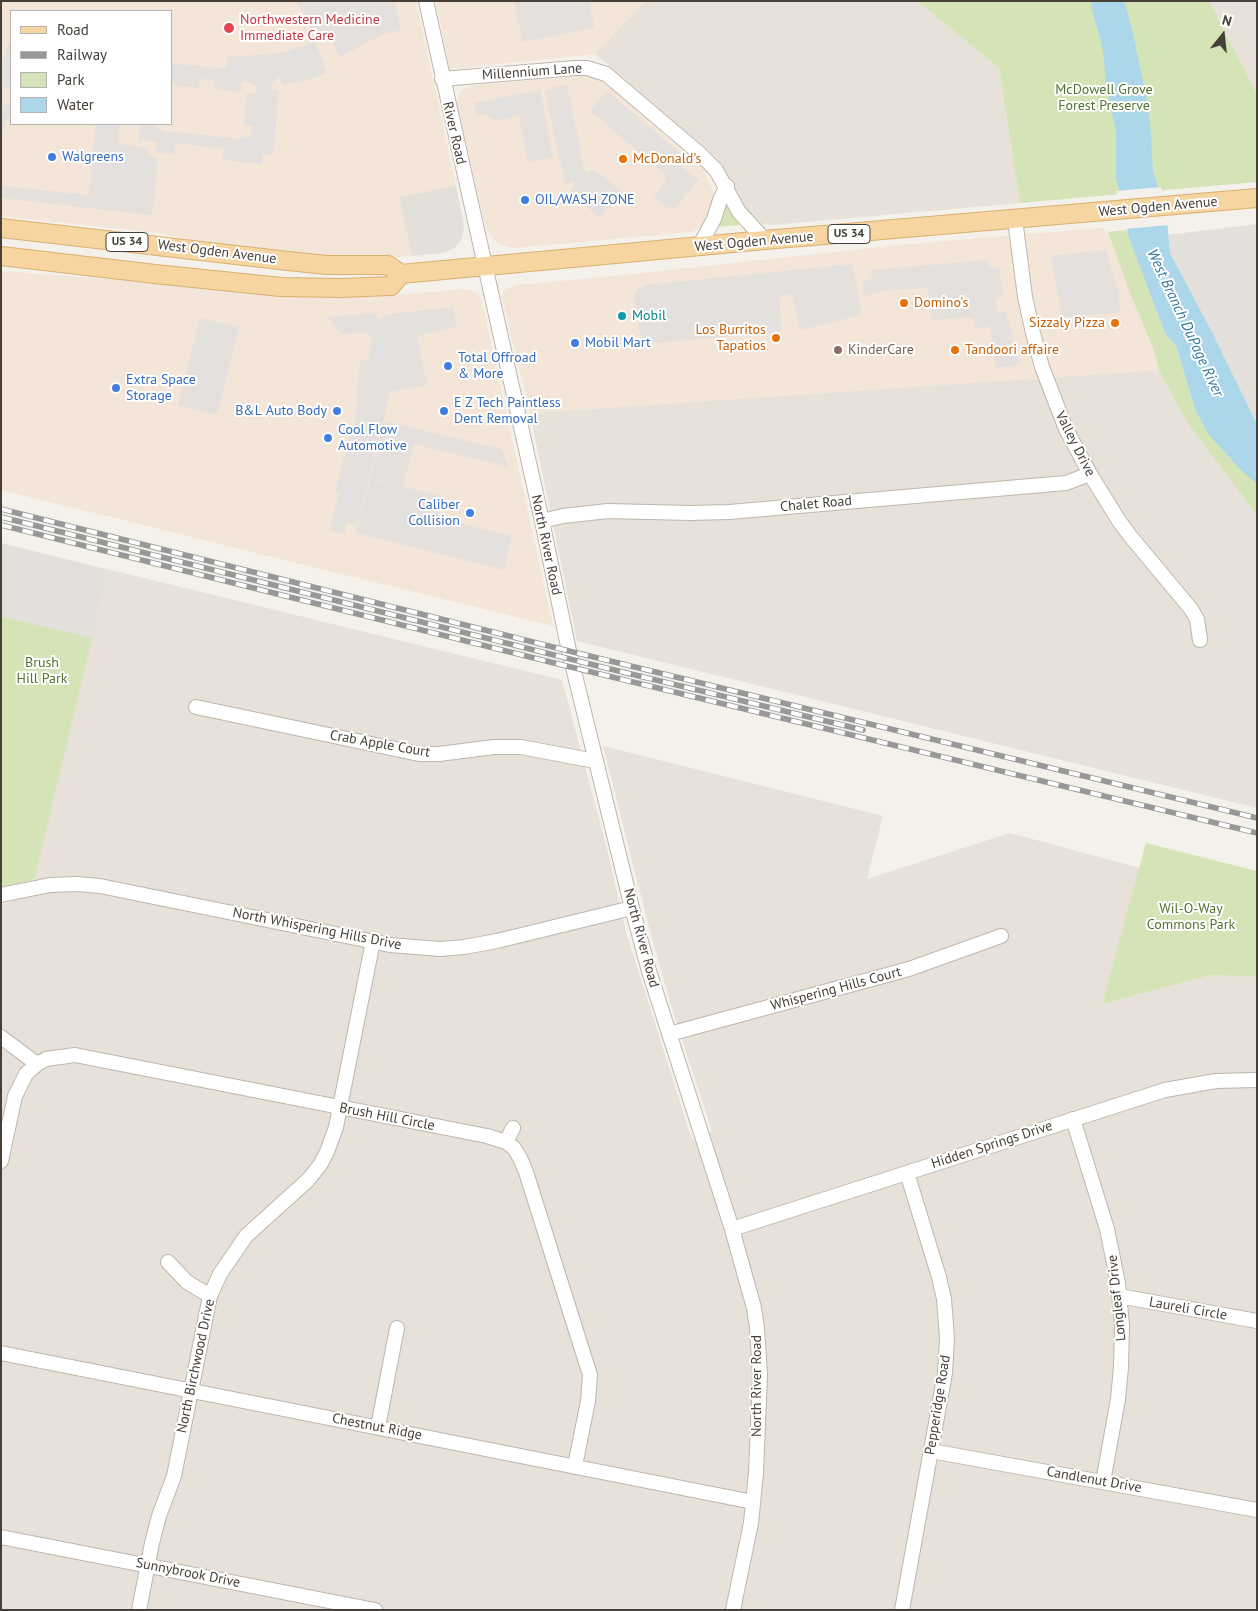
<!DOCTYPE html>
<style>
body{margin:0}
#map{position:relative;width:1258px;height:1611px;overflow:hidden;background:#f4f0ea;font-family:"PT Sans",sans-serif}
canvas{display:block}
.frame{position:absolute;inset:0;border:2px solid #474039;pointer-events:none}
.legend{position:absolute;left:10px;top:10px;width:162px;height:115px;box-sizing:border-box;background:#fff;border:1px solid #b5b3b0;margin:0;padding:6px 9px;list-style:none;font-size:15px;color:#474039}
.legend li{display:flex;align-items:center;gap:10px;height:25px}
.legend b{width:25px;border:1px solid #b5b3b0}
.north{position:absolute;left:1198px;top:10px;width:50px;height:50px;-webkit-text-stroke:4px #fff;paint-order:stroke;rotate:16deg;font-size:14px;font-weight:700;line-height:20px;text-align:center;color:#474039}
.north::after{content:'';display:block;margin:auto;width:18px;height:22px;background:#474039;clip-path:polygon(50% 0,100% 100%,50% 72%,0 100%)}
</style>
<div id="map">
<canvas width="1258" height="1611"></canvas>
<div class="frame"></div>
<ul class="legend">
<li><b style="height:6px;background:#f6d5a1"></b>Road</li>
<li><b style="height:6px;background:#989898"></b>Railway</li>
<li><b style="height:14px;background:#d4e4b6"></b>Park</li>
<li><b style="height:14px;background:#acd7eb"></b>Water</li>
</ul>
<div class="north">N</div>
</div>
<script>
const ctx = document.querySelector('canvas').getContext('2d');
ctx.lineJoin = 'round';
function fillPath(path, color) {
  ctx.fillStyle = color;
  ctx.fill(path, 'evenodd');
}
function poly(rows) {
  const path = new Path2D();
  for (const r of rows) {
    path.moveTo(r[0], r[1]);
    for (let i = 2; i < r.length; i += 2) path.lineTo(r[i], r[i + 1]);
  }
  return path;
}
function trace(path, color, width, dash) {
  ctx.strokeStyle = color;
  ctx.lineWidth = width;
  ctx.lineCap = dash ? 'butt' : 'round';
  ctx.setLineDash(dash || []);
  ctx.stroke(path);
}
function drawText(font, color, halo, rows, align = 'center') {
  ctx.font = font + ' "PT Sans",sans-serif';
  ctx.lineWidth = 4;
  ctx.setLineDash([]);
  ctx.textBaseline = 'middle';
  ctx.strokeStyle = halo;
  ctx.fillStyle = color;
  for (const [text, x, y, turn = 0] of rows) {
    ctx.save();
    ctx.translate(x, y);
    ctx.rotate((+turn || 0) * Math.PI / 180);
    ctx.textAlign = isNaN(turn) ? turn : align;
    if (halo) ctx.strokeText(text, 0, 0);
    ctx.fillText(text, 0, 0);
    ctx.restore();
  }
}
fillPath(poly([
 [645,1,917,1,999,68,1020,203,772,225,761,224,753,221,745,214,726,171,714,155,595,54],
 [1209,1,1257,1,1257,94],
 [1159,370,1186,421,1257,515,1257,808,577,641,530,413],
 [107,569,562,680,608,853,626,932,692,1140,712,1131,673,1012,650,931,603,746,883,816,867,879,1010,833,1140,868,1102,1004,1211,975,1257,977,1257,1610,1,1610,1,905,30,895]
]), '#e7e1d9');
fillPath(poly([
 [1,1,416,1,456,186,400,197,412,256,384,259,353,259,233,247,158,233,1,216],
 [11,11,171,11,171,124,11,124],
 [436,1,645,1,595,54,450,69],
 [581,76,593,77,601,80,705,171,715,197,706,223,700,228,691,232,514,248,499,244,493,239,488,232,483,215,457,103,460,91,470,86],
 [1101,228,1108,232,1129,291,1153,348,1159,370,530,413,502,298,503,293,506,289,518,285,624,275,899,245],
 [1,271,148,282,297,297,380,297,462,289,471,290,478,295,482,302,553,626,1,490]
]), '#f3e5d7');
fillPath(poly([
 [456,186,463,219,464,227,462,238,455,248,443,253,412,256,399,197],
 [1257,224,1257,424,1210,328,1170,253,1167,235],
 [1,543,107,569,92,638,1,616]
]), '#e3dfdb');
fillPath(poly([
 [917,1,1209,1,1257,94,1257,182,1020,203,999,68],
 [723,196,740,223,739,225,717,227],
 [1127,230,1165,333,1176,346,1195,409,1257,484,1257,515,1186,421,1159,370,1153,348,1129,291,1108,232],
 [1,616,92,638,34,880,1,887],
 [1146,843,1257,871,1257,977,1211,975,1102,1004]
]), '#d4e4b6');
fillPath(poly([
 [295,1,395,1,401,30,383,34,340,57,327,30,318,35],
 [514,1,589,1,594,28,523,42],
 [315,42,327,73,314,78,283,85,279,77,274,80,270,89,279,90,273,155,263,154,262,164,223,160,224,149,176,143,174,154,156,152,157,142,138,140,140,124,153,124,164,131,241,139,248,137,251,134,253,126,244,125,247,94,255,94,256,90,255,85,251,82,242,81,240,92,214,89,215,80,200,79,199,88,171,85,171,63,227,69,226,57,273,54,290,51],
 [9,43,11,44,11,90,1,87,1,64],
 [567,85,584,169,588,172,594,169,628,197,605,210,601,218,570,193,575,184,573,180,565,184,545,92,554,87],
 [540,90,553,157,528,162,519,116,497,120,483,114,476,116,474,103],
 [607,91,680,153,674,161,691,175,699,179,674,209,664,206,654,197,664,184,666,175,590,111],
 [1,103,11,104,11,117,8,117,1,136],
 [78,124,120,124,118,144,149,148,148,156,158,158,152,215,1,198,1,186,89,195,96,126],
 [1106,250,1118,290,1121,313,1062,317,1051,256],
 [988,260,989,269,999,268,1003,297,996,298,998,313,1006,311,1020,365,995,368,991,327,975,328,974,317,931,320,928,288,887,290,865,296,863,282,872,279,871,270],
 [852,264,862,315,800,330,792,294,779,297,782,332,642,344,634,300,635,293,640,288,646,285],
 [453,307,457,327,417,336,427,385,390,392,357,526,347,523,344,534,329,530,340,492,335,491,356,415,360,360,369,361,371,340,369,336,366,333,341,334,328,317,374,313,379,319,383,319,384,315],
 [200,318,239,327,217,415,178,405],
 [384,421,501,449,509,467,414,444,403,486,370,478],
 [370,479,442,496,437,518,512,536,504,570,356,533]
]), '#e3e0de');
fillPath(poly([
 [1090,1,1124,1,1132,29,1147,100,1151,134,1153,172,1166,209,1170,253,1210,328,1257,424,1257,484,1241,470,1209,435,1195,409,1176,346,1165,333,1129,238,1116,177,1116,132,1106,82,1103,51]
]), '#acd7eb');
fillPath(poly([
 [1161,187,1168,208,1169,225,1125,229,1116,191]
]), '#f4f0ea');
const minor = poly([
 [426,1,542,521,569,651,632,908,649,971,732,1229,754,1308,757,1328,760,1375,756,1473,751,1523,733,1610],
 [442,79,575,68,587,68,606,74,699,153,716,170,739,212,765,240],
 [1015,219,1025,297,1033,333,1042,367,1066,429,1090,474,1119,521,1131,537,1191,609,1197,619,1200,640],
 [699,247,714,219,720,200,727,186],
 [542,521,563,516,608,511,690,513,729,512,1066,483,1090,474],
 [196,707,419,754,439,754,494,747,521,747,595,761],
 [1,895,50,885,77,884,100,886,390,945,440,949,464,947,497,941,632,908],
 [669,1034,909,969,1001,936],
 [1,1037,37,1064],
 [1073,1119,1107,1229,1118,1283,1122,1325,1121,1367,1118,1399,1103,1482],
 [506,1142,513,1128],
 [1,1161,15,1096,26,1074,37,1064,46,1059,75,1055,487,1136,506,1142,514,1148,520,1158,526,1172,590,1375,588,1401,575,1466],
 [732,1229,1165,1090,1216,1081,1257,1080],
 [168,1262,187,1282,210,1296],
 [1119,1296,1257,1321],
 [1,1353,753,1502],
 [378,1427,397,1328],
 [931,1451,1257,1510],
 [1,1537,375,1610],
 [139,1610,152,1543,159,1516,174,1476,210,1296,220,1274,246,1236,308,1180,320,1165,327,1152,336,1127,373,941],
 [902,1610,945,1373,947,1338,944,1299,939,1277,907,1173]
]);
const major = poly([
 [1,228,288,261,327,265,388,265,401,274,765,240,1257,198],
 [1,256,155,274,281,287,341,288,391,286,401,274]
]);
trace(minor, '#beb6ad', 16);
trace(major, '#dab072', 20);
trace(minor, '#fff', 14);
trace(major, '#f6d5a1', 18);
const rail = poly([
 [1,509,569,651,1257,818],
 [1,517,598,666,863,730],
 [1,525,546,661,1257,833]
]);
trace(rail, '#989898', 5.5);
trace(rail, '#fff', 4, [11]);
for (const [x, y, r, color] of [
 [229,28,6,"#e0444e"],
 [52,157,5,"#3f7fe0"],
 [623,159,5,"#e8710a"],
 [525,200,5,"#3f7fe0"],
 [904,303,5,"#e8710a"],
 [622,316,5,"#0f9aa8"],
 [1115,323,5,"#e8710a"],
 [776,338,5,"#e8710a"],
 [575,343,5,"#3f7fe0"],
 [838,350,5,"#8d6e63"],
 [955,350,5,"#e8710a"],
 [448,366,5,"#3f7fe0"],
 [116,388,5,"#3f7fe0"],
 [337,411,5,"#3f7fe0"],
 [444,411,5,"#3f7fe0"],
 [328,438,5,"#3f7fe0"],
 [470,513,5,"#3f7fe0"]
]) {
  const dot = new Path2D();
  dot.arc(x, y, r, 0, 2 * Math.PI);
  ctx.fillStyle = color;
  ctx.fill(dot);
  trace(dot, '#fff', 2);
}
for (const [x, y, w] of [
 [849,234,42],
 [127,242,42]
]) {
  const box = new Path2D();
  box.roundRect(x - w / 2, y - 9.5, w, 19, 4);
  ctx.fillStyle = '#fff';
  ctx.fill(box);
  trace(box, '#474039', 1);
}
drawText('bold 12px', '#474039', null, [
 ["US 34",849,234],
 ["US 34",127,242]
]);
drawText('14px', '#be3a42', '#fff', [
 ["Northwestern Medicine",240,20],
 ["Immediate Care",240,36]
], 'left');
drawText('14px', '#474039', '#fff', [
 ["Millennium Lane",532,72,-4],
 ["River Road",454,133,77],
 ["West Ogden Avenue",1158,207,-5],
 ["West Ogden Avenue",754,242,-5],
 ["West Ogden Avenue",217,252,7],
 ["Valley Drive",1075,444,63],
 ["Chalet Road",816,504,-5],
 ["North River Road",546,545,78],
 ["Crab Apple Court",380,744,10],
 ["North Whispering Hills Drive",317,929,11],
 ["North River Road",641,938,75],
 ["Whispering Hills Court",836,989,-15],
 ["Brush Hill Circle",387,1117,11],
 ["Hidden Springs Drive",992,1145,-18],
 ["Longleaf Drive",1117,1298,-96],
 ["Laureli Circle",1188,1309,10],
 ["North Birchwood Drive",196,1366,-78],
 ["North River Road",757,1386,-90],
 ["Pepperidge Road",938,1405,-81],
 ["Chestnut Ridge",377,1427,11],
 ["Candlenut Drive",1094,1480,10],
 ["Sunnybrook Drive",188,1573,11]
]);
drawText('14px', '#517430', '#fff', [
 ["McDowell Grove",1104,90],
 ["Forest Preserve",1104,106],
 ["Brush",42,663],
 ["Hill Park",42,679],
 ["Wil-O-Way",1191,909],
 ["Commons Park",1191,925]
]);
drawText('14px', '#366cbe', '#fff', [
 ["Walgreens",62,157],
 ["OIL/WASH ZONE",535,200],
 ["Mobil Mart",585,343],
 ["Total Offroad",458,358],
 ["& More",458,374],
 ["Extra Space",126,380],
 ["Storage",126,396],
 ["E Z Tech Paintless",454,403],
 ["Dent Removal",454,419],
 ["B&L Auto Body",327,411,"right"],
 ["Cool Flow",338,430],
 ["Automotive",338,446],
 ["Caliber",460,505,"right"],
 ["Collision",460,521,"right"]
], 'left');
drawText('14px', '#c56008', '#fff', [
 ["McDonald's",633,159],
 ["Domino's",914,303],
 ["Sizzaly Pizza",1105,323,"right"],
 ["Los Burritos",766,330,"right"],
 ["Tapatios",766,346,"right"],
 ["Tandoori affaire",965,350]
], 'left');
drawText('14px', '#0d838f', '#fff', [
 ["Mobil",632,316]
], 'left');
drawText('14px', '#785e54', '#fff', [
 ["KinderCare",848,350]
], 'left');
drawText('italic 15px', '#367a9b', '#fff', [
 ["West Branch DuPage River",1185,323,65]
]);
</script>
